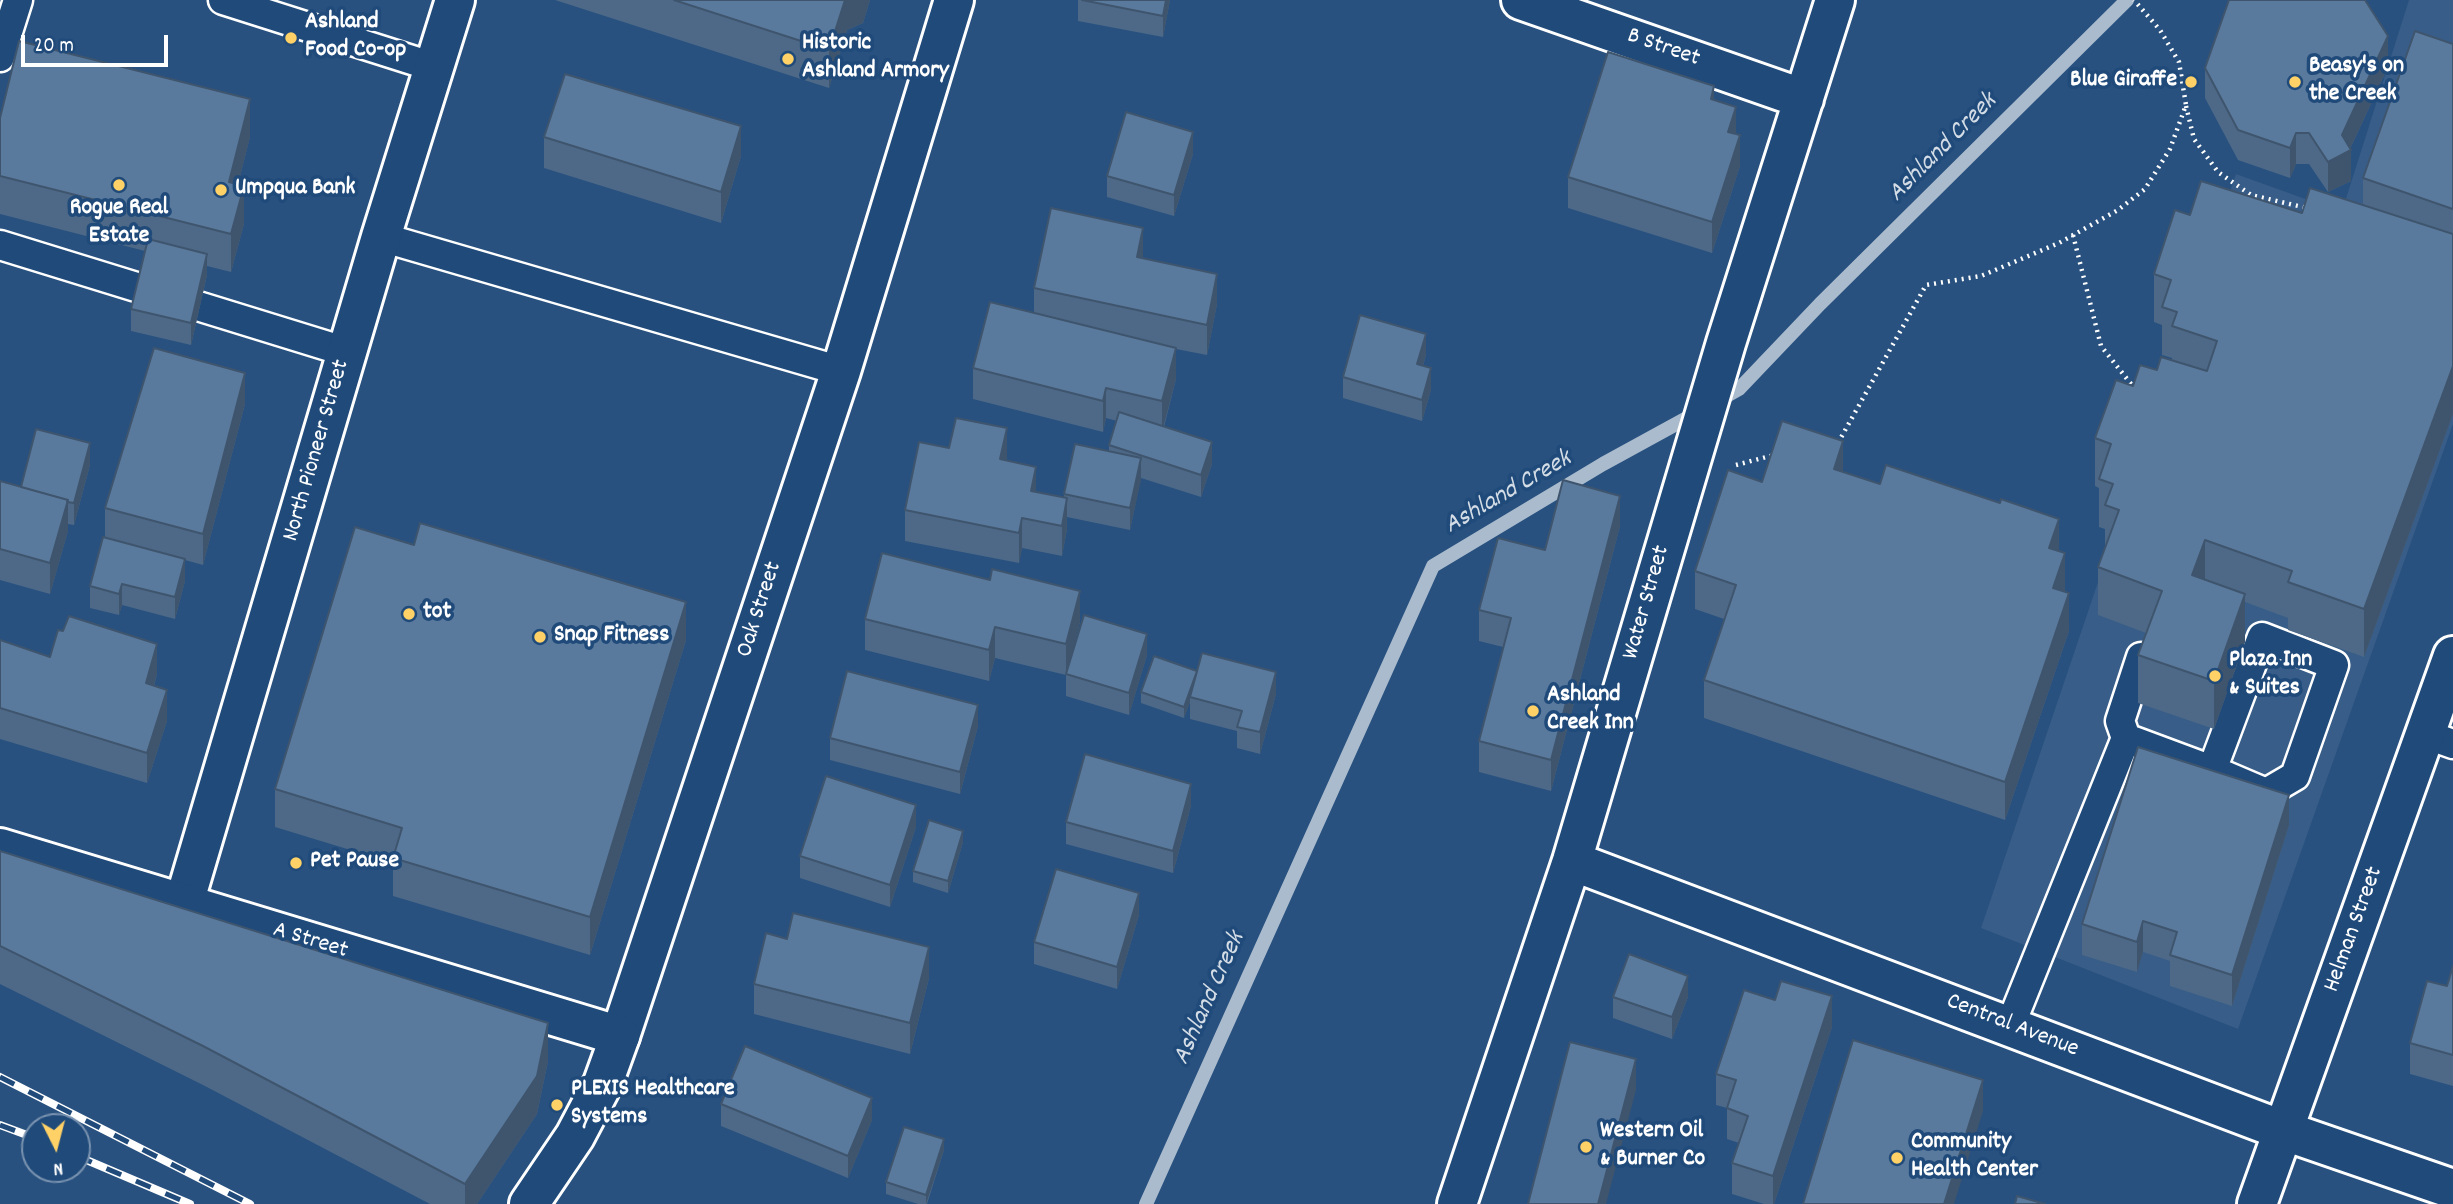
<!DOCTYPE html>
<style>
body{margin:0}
#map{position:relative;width:2453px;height:1204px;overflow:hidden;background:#28517f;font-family:Dekko,sans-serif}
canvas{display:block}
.north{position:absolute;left:21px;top:1113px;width:70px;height:70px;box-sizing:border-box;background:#1f4a7a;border:2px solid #7992af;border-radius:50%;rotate:174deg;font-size:19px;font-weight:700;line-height:28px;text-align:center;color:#fff}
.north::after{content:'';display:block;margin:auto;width:24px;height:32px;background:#ffd166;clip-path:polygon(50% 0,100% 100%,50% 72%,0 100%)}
.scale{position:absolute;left:21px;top:35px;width:147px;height:32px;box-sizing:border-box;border:4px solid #fff;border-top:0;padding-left:9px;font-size:21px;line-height:24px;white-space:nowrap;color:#fff;-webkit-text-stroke:5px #1f4a7a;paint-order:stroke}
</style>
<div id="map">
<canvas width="2453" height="1204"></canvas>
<div class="north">N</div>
<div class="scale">20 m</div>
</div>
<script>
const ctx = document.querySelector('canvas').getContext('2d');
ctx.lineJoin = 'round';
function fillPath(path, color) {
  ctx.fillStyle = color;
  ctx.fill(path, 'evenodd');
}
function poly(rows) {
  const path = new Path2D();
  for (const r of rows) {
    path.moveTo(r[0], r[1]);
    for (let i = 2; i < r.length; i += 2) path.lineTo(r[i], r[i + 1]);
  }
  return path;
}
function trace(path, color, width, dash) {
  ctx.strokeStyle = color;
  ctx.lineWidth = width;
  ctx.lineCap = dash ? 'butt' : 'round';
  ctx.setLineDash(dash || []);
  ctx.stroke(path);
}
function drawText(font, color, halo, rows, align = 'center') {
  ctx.font = font + ' Dekko,sans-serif';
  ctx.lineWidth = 7;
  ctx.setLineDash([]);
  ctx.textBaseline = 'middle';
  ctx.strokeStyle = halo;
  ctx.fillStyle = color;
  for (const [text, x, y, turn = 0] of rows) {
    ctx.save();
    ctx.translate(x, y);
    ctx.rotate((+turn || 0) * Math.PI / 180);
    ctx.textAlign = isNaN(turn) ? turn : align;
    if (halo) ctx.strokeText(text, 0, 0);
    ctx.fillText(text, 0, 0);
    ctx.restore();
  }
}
fillPath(poly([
 [2409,0,2453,0,2453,247,2343,208],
 [2236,174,2453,252,2453,424,2238,1029,1981,928]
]), '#375d88');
trace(poly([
 [1716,402,1739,389,1820,304,2127,0],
 [1146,1204,1433,566,1603,464,1698,412]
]), '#aabbcd', 14);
const service = poly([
 [223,0,434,67],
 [0,57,18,0],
 [381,237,841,371],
 [0,245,347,352],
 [2425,734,2453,744],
 [2126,738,2120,721,2141,657,2154,661],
 [2010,1026,2126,738,2212,770,2266,793,2295,776,2334,665,2262,637,2212,770]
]);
const minor = poly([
 [1521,0,1804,99],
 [1572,861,2282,1130,2453,1189],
 [184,903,381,237,455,0],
 [620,1036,841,371,954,0],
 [1457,1204,1572,861,1726,343,1835,0],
 [2257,1204,2453,656]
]);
const tertiary = poly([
 [0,848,620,1036,603,1083,575,1136,529,1204]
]);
trace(service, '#fff', 33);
trace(minor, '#fff', 44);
trace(tertiary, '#fff', 44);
trace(poly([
 [2186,106,2194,139,2218,172,2251,195,2307,208],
 [2073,235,2101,346,2135,389],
 [1838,443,1926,285,1981,276,2059,243,2118,210,2145,189,2170,149,2186,105,2179,62,2160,30,2134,0],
 [1736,465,1774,455]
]), '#fff', 4.5, [2, 5]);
trace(service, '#1f4a7a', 28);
trace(minor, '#1f4a7a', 38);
trace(tertiary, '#1f4a7a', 38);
const rail = poly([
 [0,1077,250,1204],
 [0,1125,35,1138],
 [77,1156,190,1204]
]);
trace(rail, '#fff', 8);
trace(rail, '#1f4a7a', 5, [16]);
fillPath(poly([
 [555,0,870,0,863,23,847,30,829,88],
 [1078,0,1170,0,1163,37,1078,21],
 [2453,44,2453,414,2364,657,2288,630,2288,618,2245,602,2245,642,2214,729,2138,703,2138,655,2146,633,2098,615,2098,567,2105,547,2105,529,2099,527,2099,488,2095,486,2095,438,2133,386,2172,360,2172,358,2162,355,2162,325,2154,322,2154,274,2190,215,2302,213,2363,205,2363,178],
 [2388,67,2350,149,2351,181,2328,192,2309,164,2296,164,2290,178,2238,160,2205,98,2205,68],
 [1714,100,1736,134,1740,166,1712,253,1568,208,1568,177],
 [0,118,250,137,238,184,244,224,231,272,207,266,207,275,191,345,131,331,131,309,145,251,0,214],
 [544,137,741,156,721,223,544,168],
 [1193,154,1174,216,1107,197,1107,176],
 [1034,288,1217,304,1207,355,1176,349,1176,379,1164,427,1212,464,1201,497,1141,478,1130,530,1067,517,1067,529,1062,556,1022,548,1019,563,905,541,905,510,949,448,1007,458,1006,461,1036,492,1064,498,1064,494,1109,452,1109,445,1117,421,1106,418,1103,432,973,399,973,368,1034,313],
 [1426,355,1423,366,1431,390,1422,421,1343,398,1343,377],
 [245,404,203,565,185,560,185,581,175,619,122,605,119,615,90,608,90,586,105,538,105,508],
 [90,465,74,525,68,524,68,531,50,594,0,580,0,481,21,487],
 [1843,472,2059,551,2069,631,2005,820,1704,718,1704,680,1724,619,1695,609,1695,571,1762,482],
 [1620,526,1551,791,1479,772,1479,741,1503,647,1479,641,1479,610,1545,550],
 [865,619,1080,622,1066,675,995,658,989,681,865,650],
 [0,640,50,657,157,674,154,686,167,721,147,783,0,739],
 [686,640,590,955,393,896,393,863,275,827,275,789],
 [1147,655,1129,715,1066,696,1066,674],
 [1197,671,1276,694,1260,754,1237,748,1237,731,1190,719,1190,702,1184,718,1141,703,1141,692],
 [978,726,960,794,830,760,830,738],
 [1191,806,1173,873,1066,844,1066,822],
 [2289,825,2232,1006,2170,986,2170,961,2143,952,2137,972,2082,955,2082,924],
 [916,827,890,907,800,878,800,856],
 [963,842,948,893,913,882,913,871],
 [0,851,548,1061,537,1114,477,1204,430,1204,203,1085,0,984],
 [1139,915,1117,989,1034,964,1034,942],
 [2453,966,2453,1086,2410,1074,2410,1043,2447,986],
 [929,978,910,1054,754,1014,754,984],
 [1613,997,1688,997,1672,1039,1613,1018],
 [1832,1027,1774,1204,1764,1204,1732,1194,1732,1163,1739,1143,1727,1139,1727,1108,1716,1105,1716,1074],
 [721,1104,872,1120,848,1178,721,1126],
 [944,1150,927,1204,918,1204,886,1194,886,1182]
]), '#4d6987');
fillPath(poly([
 [845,0,870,0,863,23,847,30,829,88,829,50],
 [1166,0,1170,0,1163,37,1163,16],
 [2388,36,2388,67,2349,151,2351,150,2351,181,2328,192,2328,162,2342,135],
 [1714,86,1714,117,1711,99],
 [250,99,250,137,229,220,229,182],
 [1736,107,1736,138,1728,132],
 [741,126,741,156,721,223,721,192],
 [1193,132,1193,154,1174,216,1174,195],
 [2296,133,2296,164,2290,178,2290,148],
 [1740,135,1740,166,1712,253,1712,222],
 [244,186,244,224,231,272,231,234],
 [1143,228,1143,259,1137,257],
 [207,254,207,275,191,345,191,323],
 [1217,274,1217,304,1207,355,1207,325],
 [1426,334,1426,355,1417,386,1417,364],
 [1176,348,1176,379,1162,432,1162,401],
 [2453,366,2453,414,2364,657,2364,609],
 [1431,368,1431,390,1422,421,1422,400],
 [245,373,245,404,203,565,203,534],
 [1106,388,1106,418,1103,432,1103,401],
 [1007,428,1007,458,1000,490,1000,459],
 [1843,441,1843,479,1834,469],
 [1212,442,1212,464,1201,497,1201,475],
 [90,443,90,465,74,525,74,503],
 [1141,458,1141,480,1130,530,1130,508],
 [1036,467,1036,498,1031,522,1031,491],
 [1620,496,1620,526,1551,791,1551,760],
 [1067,498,1067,529,1062,556,1062,526],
 [68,500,68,531,50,594,50,563],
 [1022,518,1022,548,1019,563,1019,533],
 [2059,519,2059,557,2049,548],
 [2205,540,2205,588,2192,575],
 [2065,553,2065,591,2053,626,2053,588],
 [185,559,185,581,175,619,175,597],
 [122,584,122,605,119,615,119,594],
 [1080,591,1080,622,1066,675,1066,644],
 [2069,593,2069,631,2005,820,2005,782],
 [2245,594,2245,642,2214,729,2214,681],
 [686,602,686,640,590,955,590,917],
 [995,627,995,658,989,681,989,650],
 [1147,634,1147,655,1129,715,1129,693],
 [157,644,157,674,146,714,146,683],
 [1197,671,1190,697,1190,702,1184,718,1184,707],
 [1276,672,1276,694,1260,754,1260,732],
 [167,690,167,721,147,783,147,753],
 [978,705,978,726,960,794,960,772],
 [1191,784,1191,806,1173,873,1173,851],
 [2289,795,2289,825,2232,1006,2232,975],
 [916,805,916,827,890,907,890,885],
 [963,831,963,842,948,893,948,881],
 [1139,893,1139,915,1117,989,1117,967],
 [2143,921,2143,952,2137,972,2137,942],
 [929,947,929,978,910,1054,910,1023],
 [1688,976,1688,997,1672,1039,1672,1017],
 [1832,996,1832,1027,1774,1204,1773,1204,1773,1176],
 [548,1023,548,1061,537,1114,477,1204,465,1204,465,1184],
 [1636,1059,1636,1090,1606,1204,1598,1204],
 [1983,1080,1983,1111,1954,1204,1944,1204],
 [872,1098,872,1120,848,1178,848,1156],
 [944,1139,944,1150,926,1204,926,1195]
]), '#3f556e');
const building = poly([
 [674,0,845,0,829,50,674,0],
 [1082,0,1166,0,1163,16,1082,0],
 [2229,0,2365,0,2388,36,2342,135,2351,150,2328,162,2309,133,2296,133,2290,148,2238,130,2205,68,2229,0],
 [2415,31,2453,44,2453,209,2363,178,2415,31],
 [19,41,250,99,229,182,244,186,231,234,0,176,0,118,19,41],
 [1608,52,1714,86,1711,99,1736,107,1728,132,1740,135,1712,222,1568,177,1608,52],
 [565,74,741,126,721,192,544,137,565,74],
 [1126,112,1193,132,1174,195,1107,176,1126,112],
 [2201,181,2302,213,2310,188,2453,234,2453,366,2364,609,2288,582,2292,571,2205,540,2192,575,2245,594,2214,681,2138,655,2162,591,2098,567,2119,510,2105,505,2113,484,2099,479,2111,444,2095,438,2116,380,2133,386,2140,365,2157,370,2161,357,2207,371,2217,341,2172,326,2177,312,2162,307,2171,280,2154,274,2175,210,2190,215,2201,181],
 [1051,208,1143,228,1137,257,1217,274,1207,325,1034,288,1051,208],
 [148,239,207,254,191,323,131,309,148,239],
 [990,302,1176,348,1162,401,1106,388,1103,401,973,368,990,302],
 [1360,315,1426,334,1417,364,1431,368,1422,400,1343,377,1360,315],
 [154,348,245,373,203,534,105,508,154,348],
 [1119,412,1212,442,1201,475,1109,445,1119,412],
 [956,418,1007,428,1000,459,1036,467,1031,491,1067,498,1062,526,1022,518,1019,533,905,510,919,442,949,448,956,418],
 [1782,421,1843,441,1834,469,1880,484,1886,465,2000,503,2001,499,2059,519,2049,548,2065,553,2053,588,2069,593,2005,782,1704,680,1736,585,1695,571,1728,470,1762,482,1782,421],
 [36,429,90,443,74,503,67,502,68,500,21,487,36,429],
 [1075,444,1141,458,1130,508,1064,494,1075,444],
 [1563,480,1620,496,1551,760,1479,741,1511,618,1479,610,1498,538,1545,550,1563,480],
 [0,481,68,500,50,563,0,549,0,481],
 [420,523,686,602,590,917,393,858,402,828,275,789,355,527,414,545,420,523],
 [103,537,185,559,175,597,122,584,119,594,90,586,103,537],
 [882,553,990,580,992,569,1080,591,1066,644,995,627,989,650,865,619,882,553],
 [1084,615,1147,634,1129,693,1066,674,1084,615],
 [69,616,157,644,146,683,167,690,147,753,0,708,0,640,50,657,58,630,63,631,69,616],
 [1202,653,1276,672,1260,732,1237,727,1242,711,1190,697,1202,653],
 [1154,656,1197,671,1184,707,1141,692,1154,656],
 [847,671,978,705,960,772,830,738,847,671],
 [2138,747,2289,795,2232,975,2170,955,2177,932,2143,921,2137,942,2082,924,2138,747],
 [1085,754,1191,784,1173,851,1066,822,1085,754],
 [826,776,916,805,890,885,800,856,826,776],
 [929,820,963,831,948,881,913,871,929,820],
 [0,851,548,1023,537,1076,465,1184,203,1046,0,946,0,851],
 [1056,869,1139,893,1117,967,1034,942,1056,869],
 [793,913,929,947,910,1023,754,984,766,933,787,939,793,913],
 [1629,954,1688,976,1672,1017,1613,997,1629,954],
 [2453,966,2453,1055,2410,1043,2427,981,2447,986,2453,966],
 [1781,981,1832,996,1773,1176,1732,1163,1748,1116,1727,1108,1736,1080,1716,1074,1744,990,1775,1000,1781,981],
 [1853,1040,1983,1080,1944,1204,1803,1204,1853,1040],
 [1570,1042,1636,1059,1598,1204,1528,1204,1570,1042],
 [745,1046,872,1098,848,1156,721,1104,745,1046],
 [904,1127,944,1139,926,1195,886,1182,904,1127],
 [2017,1196,2045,1204,2015,1204,2017,1196]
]);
fillPath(building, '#5a7a9d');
trace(building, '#3f556e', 2);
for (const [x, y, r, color] of [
 [291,38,7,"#ffd166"],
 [788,59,7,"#ffd166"],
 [2191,82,7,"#ffd166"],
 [2295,82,7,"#ffd166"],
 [119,185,7,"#ffd166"],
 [221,190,7,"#ffd166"],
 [409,614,7,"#ffd166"],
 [540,637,7,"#ffd166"],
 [2215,676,7,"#ffd166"],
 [1533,711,7,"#ffd166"],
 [296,863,7,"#ffd166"],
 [557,1105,7,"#ffd166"],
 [1586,1147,7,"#ffd166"],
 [1897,1158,7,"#ffd166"]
]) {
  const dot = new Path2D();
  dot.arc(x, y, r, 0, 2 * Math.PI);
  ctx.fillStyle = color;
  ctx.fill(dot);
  trace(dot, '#1f4a7a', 2.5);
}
drawText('bold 24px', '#fff', '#1f4a7a', [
 ["Ashland",305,24],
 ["Food Co-op",305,52],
 ["Historic",802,45],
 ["Ashland Armory",802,73],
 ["Beasy's on",2309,68],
 ["the Creek",2309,96],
 ["Blue Giraffe",2177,82,"right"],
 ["Umpqua Bank",235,190],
 ["Rogue Real",119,210,"center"],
 ["Estate",119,238,"center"],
 ["tot",423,614],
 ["Snap Fitness",554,637],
 ["Plaza Inn",2229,662],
 ["& Suites",2229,690],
 ["Ashland",1547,697],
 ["Creek Inn",1547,725],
 ["Pet Pause",310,863],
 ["PLEXIS Healthcare",571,1091],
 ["Systems",571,1119],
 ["Western Oil",1600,1133],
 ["& Burner Co",1600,1161],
 ["Community",1911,1144],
 ["Health Center",1911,1172]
], 'left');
drawText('24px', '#fff', '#1f4a7a', [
 ["B Street",1663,49,19],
 ["North Pioneer Street",318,451,-74],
 ["Water Street",1648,603,-74],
 ["Oak Street",761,610,-72],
 ["Helman Street",2355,930,-70],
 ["A Street",310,942,17],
 ["Central Avenue",2012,1027,21]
]);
drawText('italic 26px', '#d4dde6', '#1f4a7a', [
 ["Ashland Creek",1944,149,-45],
 ["Ashland Creek",1509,494,-30],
 ["Ashland Creek",1211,999,-66]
]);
</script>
